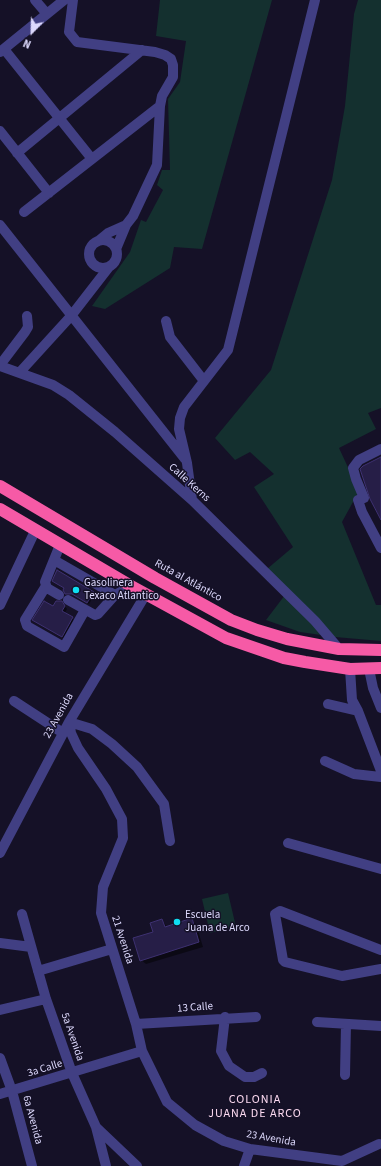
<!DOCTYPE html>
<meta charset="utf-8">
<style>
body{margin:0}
#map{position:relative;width:381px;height:1166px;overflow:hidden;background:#151127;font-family:"Source Sans 3",sans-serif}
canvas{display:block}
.north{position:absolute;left:12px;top:12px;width:40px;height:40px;-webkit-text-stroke:3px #151127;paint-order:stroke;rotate:203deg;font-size:11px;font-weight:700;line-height:16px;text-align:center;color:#ddd9fd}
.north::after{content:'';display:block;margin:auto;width:14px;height:18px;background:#ddd9fd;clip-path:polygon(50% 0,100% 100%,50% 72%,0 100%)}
</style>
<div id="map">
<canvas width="381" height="1166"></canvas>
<div class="north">N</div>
</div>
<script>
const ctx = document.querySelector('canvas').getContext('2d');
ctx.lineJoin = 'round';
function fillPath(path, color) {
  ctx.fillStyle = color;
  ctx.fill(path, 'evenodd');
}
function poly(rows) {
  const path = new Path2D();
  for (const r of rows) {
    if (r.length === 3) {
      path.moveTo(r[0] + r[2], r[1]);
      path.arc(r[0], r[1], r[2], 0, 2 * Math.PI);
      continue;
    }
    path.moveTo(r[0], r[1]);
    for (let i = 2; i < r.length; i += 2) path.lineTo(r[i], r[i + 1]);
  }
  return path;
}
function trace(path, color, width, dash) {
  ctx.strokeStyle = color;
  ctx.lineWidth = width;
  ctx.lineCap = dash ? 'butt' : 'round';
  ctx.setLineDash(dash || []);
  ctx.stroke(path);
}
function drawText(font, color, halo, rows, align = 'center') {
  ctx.font = font + ' "Source Sans 3",sans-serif';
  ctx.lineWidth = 3;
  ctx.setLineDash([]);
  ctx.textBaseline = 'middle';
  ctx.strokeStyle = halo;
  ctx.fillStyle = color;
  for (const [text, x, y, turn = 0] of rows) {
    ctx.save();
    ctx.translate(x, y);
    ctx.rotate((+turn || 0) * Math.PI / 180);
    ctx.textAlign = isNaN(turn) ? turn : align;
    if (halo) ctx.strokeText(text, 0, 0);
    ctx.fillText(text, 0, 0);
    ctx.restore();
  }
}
fillPath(poly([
 [160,0,272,0,202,249,174,247,170,268,105,309,92,306,130,252,141,220,146,222,163,190,157,185,162,170,170,170,168,99,180,82,186,41,156,36],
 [358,0,381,0,381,408,368,413,376,429,339,448,359,491,342,522,376,605,381,605,381,641,335,637,300,632,266,620,288,591,267,569,293,547,254,487,274,474,250,452,235,460,215,438,271,370,332,180,345,106,354,14],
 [228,893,236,927,210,933,202,899]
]), '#14302f');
fillPath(poly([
 [58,571,95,594,89,604,74,595,66,594],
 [64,605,67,609,65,613,75,621,65,639,34,620,53,607],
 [162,920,167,927,191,920,196,924,203,947,146,964,141,960]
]), '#0007');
const building = poly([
 [381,457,381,520,370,499,360,469,363,466,381,457],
 [57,570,94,592,87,603,72,594,65,594,63,590,64,588,52,581,57,570],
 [44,601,53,606,56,601,62,601,65,606,62,611,73,617,62,637,32,620,44,601],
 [192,918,199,942,140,961,133,938,153,932,150,923,162,919,165,927,192,918]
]);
fillPath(building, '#261e47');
trace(building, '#3e3171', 1);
trace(poly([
 [35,0,47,14],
 [73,0,69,32,77,42,155,52,165,55,171,59,173,65,173,77,162,96,160,106,157,165,133,216,126,225,116,249],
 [4,49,92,159],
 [0,52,64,0],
 [0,131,49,193],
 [17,153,142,50],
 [24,212,160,106],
 [0,225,185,459],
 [103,254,14],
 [97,242,108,233,126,225],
 [166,321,170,337,204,381],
 [0,365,25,332,28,327,27,316],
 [0,366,53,385,69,395,115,432,192,500,315,621,339,649],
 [20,372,71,316,109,267],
 [381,449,359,460,353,468,356,479,364,498,358,500,362,512,381,548],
 [192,500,187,463,179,429,180,418,184,407,228,350,315,0],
 [54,560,115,595],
 [46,586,25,620,27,626,64,647,85,610],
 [59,595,47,588,45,582,60,545],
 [68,600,95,615,98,614,115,595,131,586],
 [0,605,35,531],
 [350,669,352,700,358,711,381,771],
 [369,669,373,688,381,708],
 [14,701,63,733],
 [328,704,358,711],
 [69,722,71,733,78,748,106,789,122,819,123,838,103,887,101,913,136,1024,142,1051,167,1102,195,1125,224,1141,250,1149,342,1161,379,1144],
 [69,722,92,729,112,744,137,767,164,804,170,841],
 [325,761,354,774,381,777],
 [288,843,381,869],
 [0,853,69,722,146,594],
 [22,914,46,999,72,1073,96,1127,106,1166],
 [0,943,31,947],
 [381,950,280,911,275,914,283,960,285,962,342,976,381,969],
 [38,971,112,949],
 [0,1010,46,999],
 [225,1017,221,1051,229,1066,245,1077,254,1077,262,1073],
 [317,1022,381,1026],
 [136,1024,256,1017],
 [0,1058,12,1091,32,1166],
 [345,1075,346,1024],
 [0,1094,142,1051],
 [96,1127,137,1166],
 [244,1166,250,1149]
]), '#413f83', 10);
trace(poly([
 [0,486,155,578,231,620,257,630,287,639,339,649,381,650],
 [0,509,131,586,226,638,284,658,305,662,350,669,381,668]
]), '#f65aa6', 12);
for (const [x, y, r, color] of [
 [76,590,4,"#0fddf2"],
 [177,922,4,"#0fddf2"]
]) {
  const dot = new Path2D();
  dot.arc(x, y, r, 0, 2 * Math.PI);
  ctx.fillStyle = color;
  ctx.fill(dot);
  trace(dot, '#151127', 1.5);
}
drawText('11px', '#ddd9fd', '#151127', [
 ["Calle Kerns",189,483,42],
 ["Ruta al Atlántico",188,581,29],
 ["23 Avenida",59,716,-61],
 ["21 Avenida",122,940,72],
 ["13 Calle",195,1008,-4],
 ["5a Avenida",72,1037,71],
 ["3a Calle",45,1069,-17],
 ["6a Avenida",32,1120,75],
 ["23 Avenida",271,1139,10]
]);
drawText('11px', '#ddd9fd', '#151127', [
 ["Gasolinera",84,584],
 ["Texaco Atlantico",84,597],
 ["Escuela",185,916],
 ["Juana de Arco",185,929]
], 'left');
ctx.letterSpacing = '1px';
drawText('12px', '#fddaf1', '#151127', [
 ["COLONIA",255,1100],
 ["JUANA DE ARCO",255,1114]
]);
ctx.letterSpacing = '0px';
</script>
